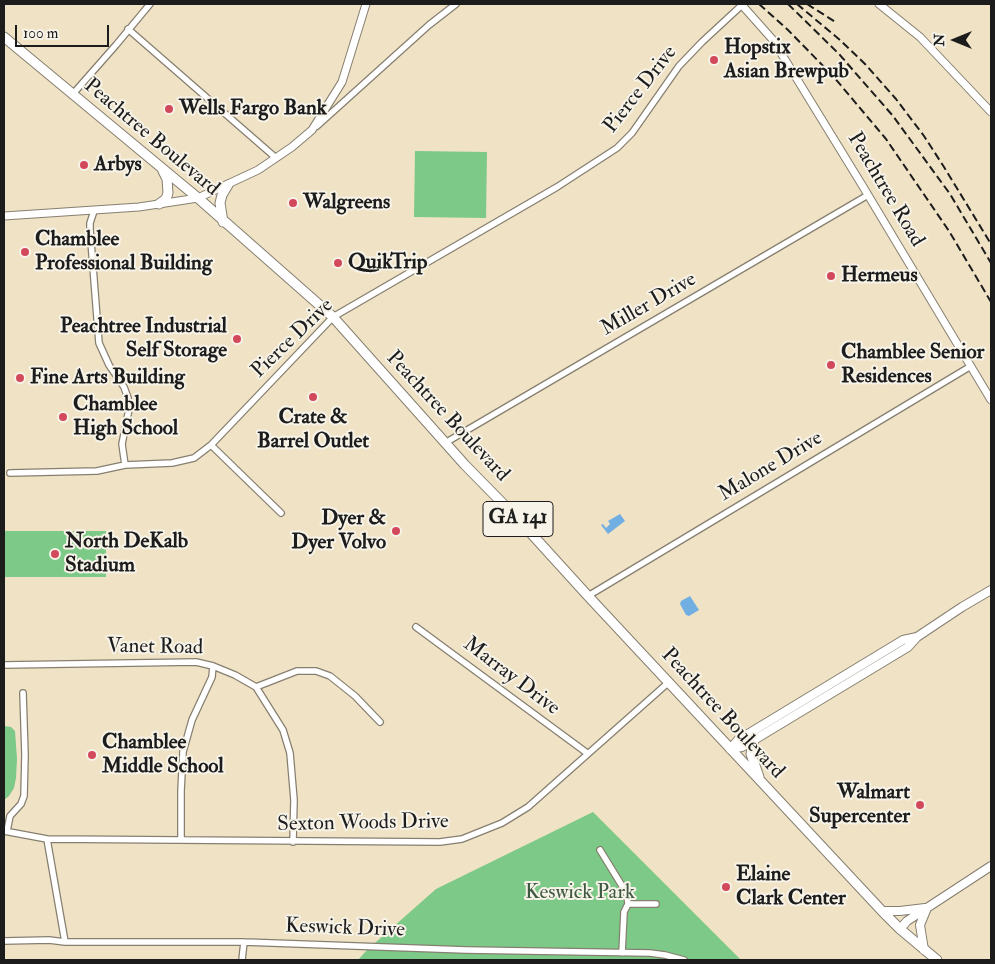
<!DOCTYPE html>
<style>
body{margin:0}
#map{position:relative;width:995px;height:964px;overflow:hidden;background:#f0e2c5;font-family:"IM FELL Double Pica",serif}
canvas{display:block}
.frame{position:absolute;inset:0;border:5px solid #1c1c1c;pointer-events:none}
.north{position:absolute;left:930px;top:15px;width:50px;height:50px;-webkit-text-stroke:4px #f7f3e8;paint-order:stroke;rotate:270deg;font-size:14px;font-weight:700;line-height:20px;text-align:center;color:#1c1c1c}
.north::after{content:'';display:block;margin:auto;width:18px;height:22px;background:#1c1c1c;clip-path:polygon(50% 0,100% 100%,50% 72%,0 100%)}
.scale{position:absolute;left:15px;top:25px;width:94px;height:22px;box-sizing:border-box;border:2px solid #1c1c1c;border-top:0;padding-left:6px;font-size:15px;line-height:18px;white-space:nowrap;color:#1c1c1c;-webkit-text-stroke:4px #f7f3e8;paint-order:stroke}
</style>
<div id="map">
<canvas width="995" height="964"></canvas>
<div class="frame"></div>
<div class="north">N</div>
<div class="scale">100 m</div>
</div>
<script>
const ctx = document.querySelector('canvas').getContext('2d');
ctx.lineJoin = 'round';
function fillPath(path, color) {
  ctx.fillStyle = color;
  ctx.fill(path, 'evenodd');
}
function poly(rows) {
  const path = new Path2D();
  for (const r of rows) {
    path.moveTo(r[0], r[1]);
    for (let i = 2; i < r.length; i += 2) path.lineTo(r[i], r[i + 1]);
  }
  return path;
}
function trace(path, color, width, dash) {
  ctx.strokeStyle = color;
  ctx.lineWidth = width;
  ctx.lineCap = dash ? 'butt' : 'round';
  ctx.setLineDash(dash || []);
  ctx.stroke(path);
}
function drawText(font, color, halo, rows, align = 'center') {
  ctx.font = font + ' "IM FELL Double Pica",serif';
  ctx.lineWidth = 4;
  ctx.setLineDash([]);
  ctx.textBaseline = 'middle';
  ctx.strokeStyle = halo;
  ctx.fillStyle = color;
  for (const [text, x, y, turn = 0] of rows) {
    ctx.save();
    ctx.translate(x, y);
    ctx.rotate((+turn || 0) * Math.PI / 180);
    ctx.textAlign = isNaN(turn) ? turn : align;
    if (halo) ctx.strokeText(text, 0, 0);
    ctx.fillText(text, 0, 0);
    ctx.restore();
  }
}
fillPath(poly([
 [415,151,487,152,486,218,414,217],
 [4,531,106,531,106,577,4,577],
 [4,726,11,727,15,731,17,759,16,778,14,788,9,796,4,800],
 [593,812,741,960,358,960,367,950,436,889]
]), '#7dc988');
fillPath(poly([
 [620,514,625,521,608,534,601,525,603,524,606,528,610,524,608,521],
 [690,596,699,610,689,616,686,615,680,604,681,601]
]), '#71afe3');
const minor = poly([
 [128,29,276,158],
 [72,95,116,45,150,4],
 [317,126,429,25,456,4],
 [94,211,90,223,90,229,99,343,109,365,124,387,128,398,129,409,122,444,125,465],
 [445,443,868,195],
 [211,445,281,513],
 [10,473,97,471,125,465,172,463,194,458,211,445,333,317,557,187,617,148,632,133,679,66,702,42,742,5],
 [588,596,971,366],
 [416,627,587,753],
 [4,665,196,662,213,666,235,675,256,687,283,730,290,753,294,800,293,842],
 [256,687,297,671,316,671,330,676,355,696,380,722],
 [4,831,47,839,440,842,462,839,502,823,528,807,669,682],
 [7,831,10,816,21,804,24,796,25,755,23,693],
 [47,839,65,942],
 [181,840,181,791,183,752,192,720,212,677,213,666],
 [600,850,627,894,628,904,624,912,622,953],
 [628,904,656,904],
 [4,941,49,940,65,942,244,942,466,950,650,953,665,955,684,960],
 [242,960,244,942]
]);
const tertiary = poly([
 [741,4,773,40,862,185,991,400],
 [879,4,920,37,991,112],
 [4,216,139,207,198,198,258,170,292,147,312,130,342,82,366,4]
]);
const secondary = poly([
 [730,749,742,747,754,740,908,647,917,637,962,607,991,590],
 [730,749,738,740,903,640,917,637],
 [882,911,900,911,925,908],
 [900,929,907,921,991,866],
 [924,950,920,925,927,908]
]);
const trunk = poly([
 [4,37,198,198,333,317,465,465,518,519,588,596,882,911,900,929,937,960],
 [159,204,166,199,168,193,167,179,163,171],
 [223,222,220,203,222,195,228,185],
 [754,740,751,754,759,777]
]);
trace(minor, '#867f70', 8);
trace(tertiary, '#867f70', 9);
trace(secondary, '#867f70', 10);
trace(trunk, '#867f70', 11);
trace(minor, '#fff', 5.5);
trace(tertiary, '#fff', 7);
trace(secondary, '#fff', 8);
trace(trunk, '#fff', 9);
trace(poly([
 [759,4,788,30,833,76,886,139,949,231,991,302],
 [788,4,839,54,893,116,950,194,991,263],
 [797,4,840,40,865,64,896,99,924,136,944,167,991,244],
 [807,4,837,23]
]), '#1c1c1c', 2, [8, 4]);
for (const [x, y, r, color] of [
 [714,60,5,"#d1495b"],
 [169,109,5,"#d1495b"],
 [84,165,5,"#d1495b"],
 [293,203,5,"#d1495b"],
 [25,252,5,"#d1495b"],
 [338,263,5,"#d1495b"],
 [831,276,5,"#d1495b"],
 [237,339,5,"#d1495b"],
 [831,365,5,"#d1495b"],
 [20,378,5,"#d1495b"],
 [313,397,5,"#d1495b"],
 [63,417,5,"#d1495b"],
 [396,531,5,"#d1495b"],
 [55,554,5,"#d1495b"],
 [92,755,5,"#d1495b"],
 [920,805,5,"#d1495b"],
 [726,887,5,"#d1495b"]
]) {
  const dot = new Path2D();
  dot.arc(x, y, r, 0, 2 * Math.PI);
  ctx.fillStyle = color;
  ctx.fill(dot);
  trace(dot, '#f7f3e8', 2);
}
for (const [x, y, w] of [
 [518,519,70]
]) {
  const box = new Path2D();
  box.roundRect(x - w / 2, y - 17.5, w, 35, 4);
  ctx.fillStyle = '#f7f3e8';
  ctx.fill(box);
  trace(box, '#1c1c1c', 1);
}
drawText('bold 20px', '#1c1c1c', null, [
 ["GA 141",518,519]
]);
drawText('bold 21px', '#1c1c1c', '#f7f3e8', [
 ["Hopstix",724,48],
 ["Asian Brewpub",724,72],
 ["Wells Fargo Bank",179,109],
 ["Arbys",94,165],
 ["Walgreens",303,203],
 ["Chamblee",35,240],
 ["Professional Building",35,264],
 ["QuikTrip",348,263],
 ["Hermeus",841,276],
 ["Peachtree Industrial",227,327,"right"],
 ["Self Storage",227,351,"right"],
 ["Chamblee Senior",841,353],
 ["Residences",841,377],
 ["Fine Arts Building",30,378],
 ["Chamblee",73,405],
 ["High School",73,429],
 ["Crate &",313,418,"center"],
 ["Barrel Outlet",313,442,"center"],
 ["Dyer &",386,519,"right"],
 ["Dyer Volvo",386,543,"right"],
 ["North DeKalb",65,542],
 ["Stadium",65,566],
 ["Chamblee",102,743],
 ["Middle School",102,767],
 ["Walmart",910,793,"right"],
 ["Supercenter",910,817,"right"],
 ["Elaine",736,875],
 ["Clark Center",736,899]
], 'left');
drawText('21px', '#1c1c1c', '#f7f3e8', [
 ["Pierce Drive",641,90,-52],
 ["Peachtree Boulevard",151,138,40],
 ["Peachtree Road",885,190,59],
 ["Miller Drive",649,305,-30],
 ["Pierce Drive",293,339,-44],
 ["Peachtree Boulevard",447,417,47],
 ["Malone Drive",771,467,-31],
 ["Vanet Road",155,648,1],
 ["Marray Drive",511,677,37],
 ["Peachtree Boulevard",722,714,47],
 ["Sexton Woods Drive",363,824,-1],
 ["Keswick Drive",345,929,2]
]);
drawText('21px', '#3e5942', '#f7f3e8', [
 ["Keswick Park",580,893]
]);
</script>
